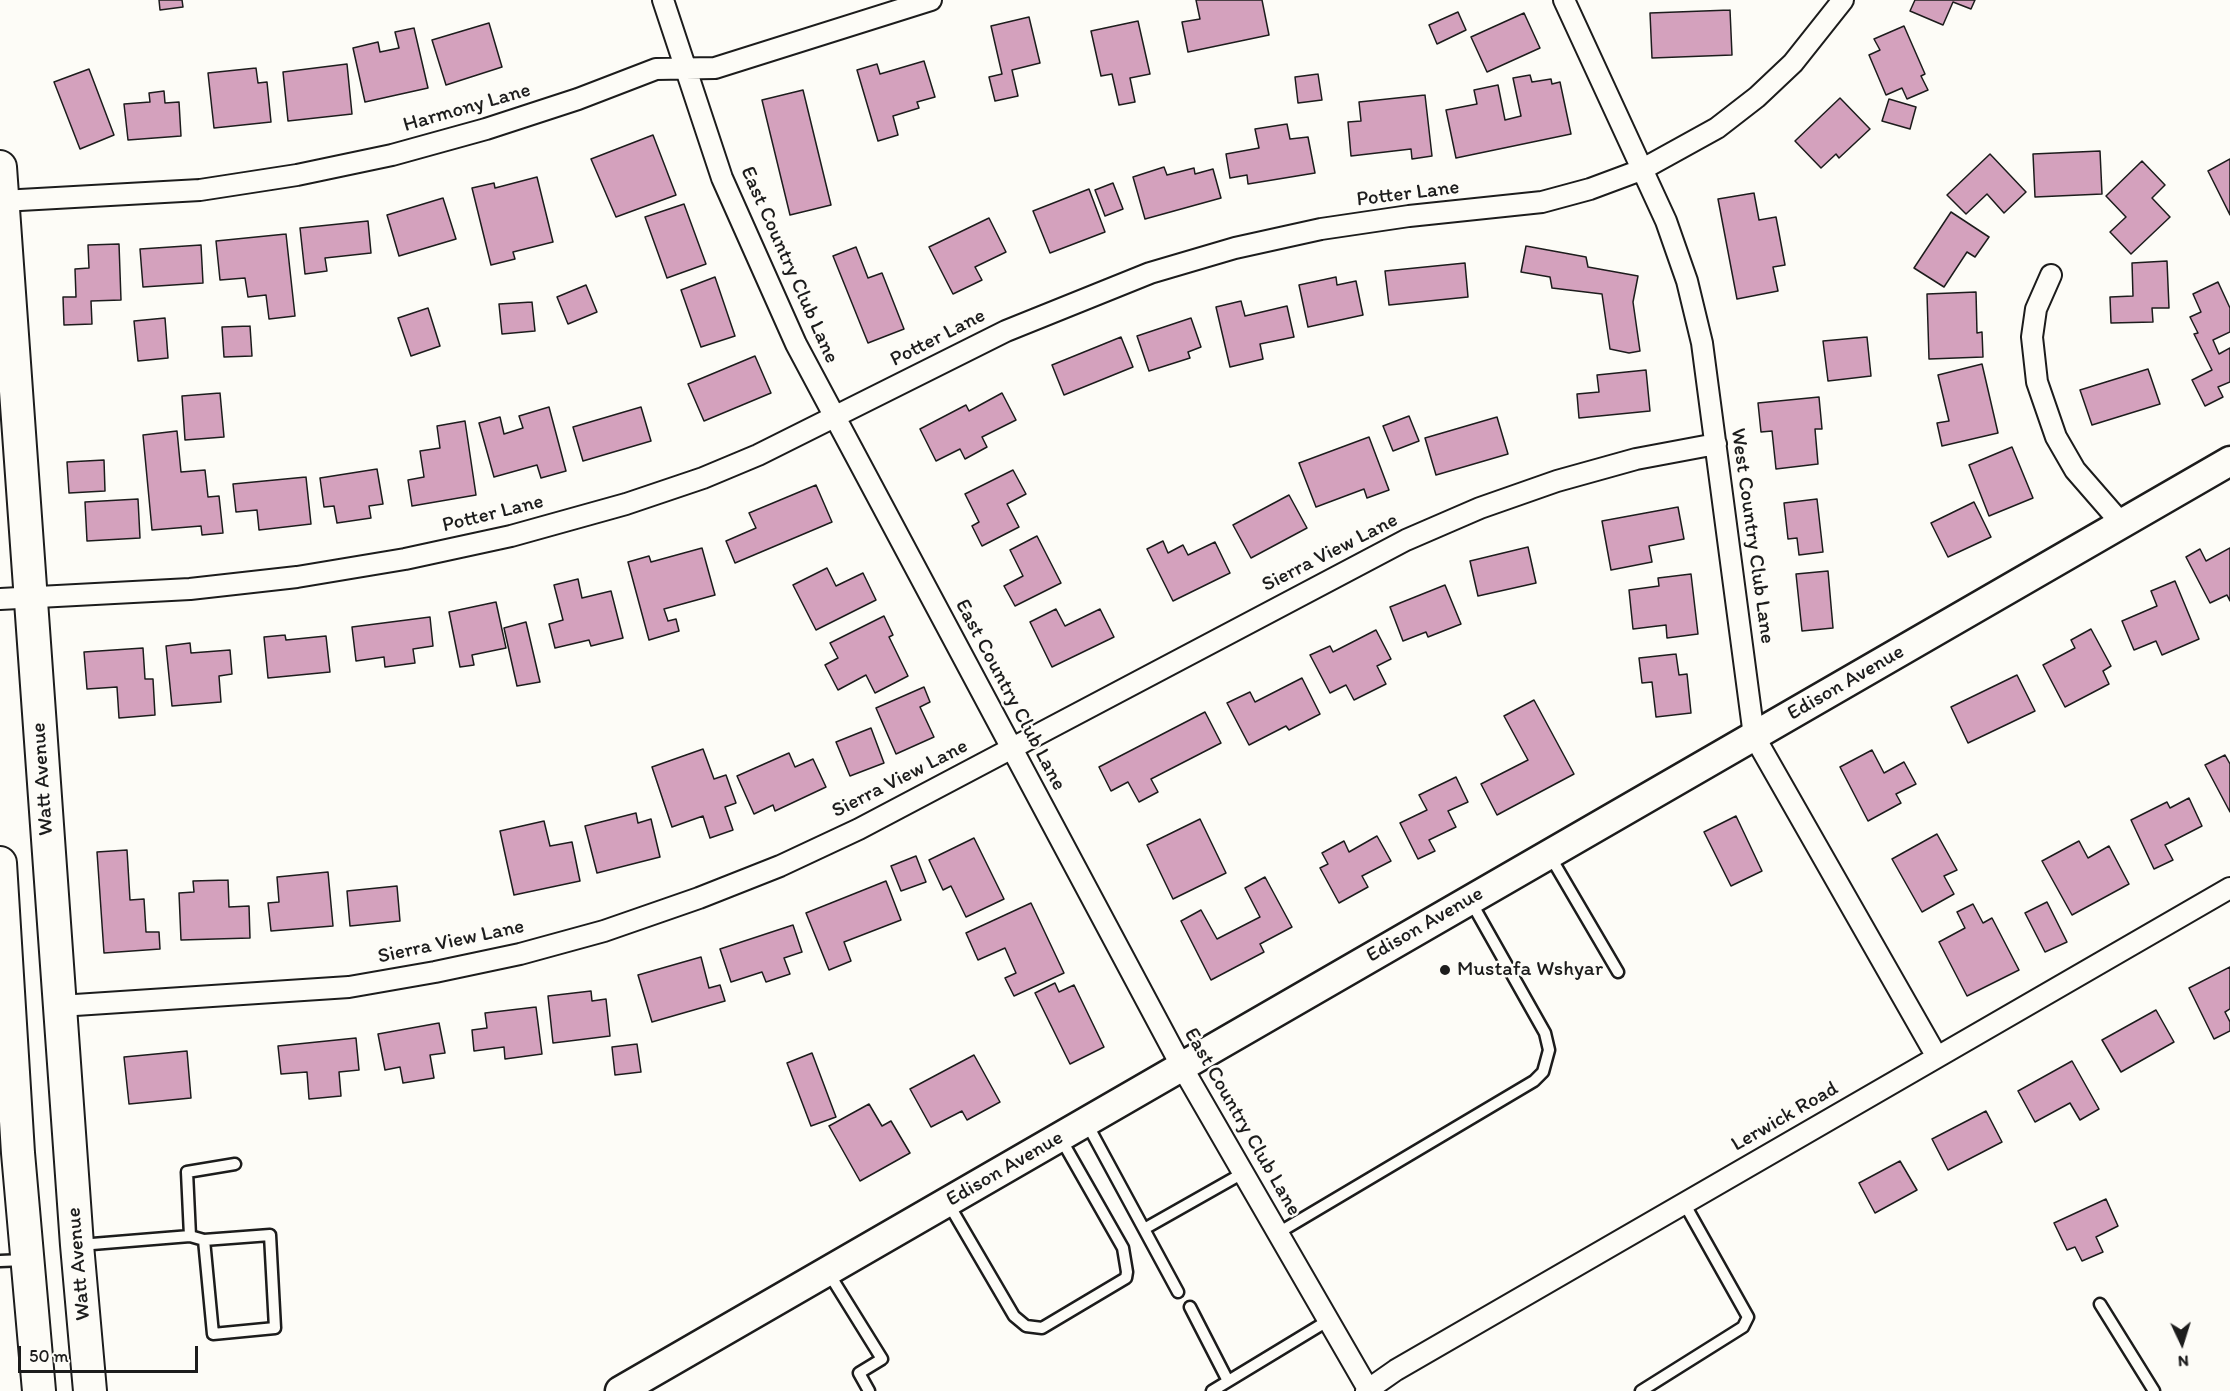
<!DOCTYPE html>
<style>
body{margin:0}
#map{position:relative;width:2230px;height:1391px;overflow:hidden;background:#fdfcf7;font-family:Itim,sans-serif}
canvas{display:block}
.north{position:absolute;left:2152px;top:1313px;width:60px;height:60px;-webkit-text-stroke:4px #fdfcf7;paint-order:stroke;rotate:176deg;font-size:16px;font-weight:700;line-height:24px;text-align:center;color:#1c1c1c}
.north::after{content:'';display:block;margin:auto;width:21px;height:27px;background:#1c1c1c;clip-path:polygon(50% 0,100% 100%,50% 72%,0 100%)}
.scale{position:absolute;left:18px;top:1346px;width:180px;height:27px;box-sizing:border-box;border:3px solid #1c1c1c;border-top:0;padding-left:8px;font-size:18px;line-height:21px;white-space:nowrap;color:#1c1c1c;-webkit-text-stroke:4px #fdfcf7;paint-order:stroke}
</style>
<div id="map">
<canvas width="2230" height="1391"></canvas>
<div class="north">N</div>
<div class="scale">50 m</div>
</div>
<script>
const ctx = document.querySelector('canvas').getContext('2d');
ctx.lineJoin = 'round';
function fillPath(path, color) {
  ctx.fillStyle = color;
  ctx.fill(path, 'evenodd');
}
function poly(rows) {
  const path = new Path2D();
  for (const r of rows) {
    path.moveTo(r[0], r[1]);
    for (let i = 2; i < r.length; i += 2) path.lineTo(r[i], r[i + 1]);
  }
  return path;
}
function trace(path, color, width, dash) {
  ctx.strokeStyle = color;
  ctx.lineWidth = width;
  ctx.lineCap = dash ? 'butt' : 'round';
  ctx.setLineDash(dash || []);
  ctx.stroke(path);
}
function drawText(font, color, halo, rows, align = 'center') {
  ctx.font = font + ' Itim,sans-serif';
  ctx.lineWidth = 5;
  ctx.setLineDash([]);
  ctx.textBaseline = 'middle';
  ctx.strokeStyle = halo;
  ctx.fillStyle = color;
  for (const [text, x, y, turn = 0] of rows) {
    ctx.save();
    ctx.translate(x, y);
    ctx.rotate((+turn || 0) * Math.PI / 180);
    ctx.textAlign = isNaN(turn) ? turn : align;
    if (halo) ctx.strokeText(text, 0, 0);
    ctx.fillText(text, 0, 0);
    ctx.restore();
  }
}
const building = poly([
 [159,0,182,0,183,7,160,10,159,0],
 [1196,0,1262,0,1269,35,1188,52,1182,22,1200,19,1196,0],
 [1915,0,1975,0,1971,9,1953,2,1943,25,1910,11,1915,0],
 [1730,10,1732,55,1652,58,1650,13,1730,10],
 [1458,12,1466,30,1437,44,1429,25,1458,12],
 [1524,13,1540,48,1487,72,1471,37,1524,13],
 [1029,17,1040,63,1012,70,1018,96,995,101,989,77,1002,74,991,26,1029,17],
 [1138,21,1150,74,1130,78,1135,102,1119,105,1112,74,1101,76,1091,31,1138,21],
 [489,23,502,67,446,85,432,40,489,23],
 [1904,26,1925,74,1921,76,1928,90,1907,99,1902,88,1886,95,1869,55,1880,50,1874,39,1904,26],
 [414,28,428,88,365,102,353,48,378,42,380,52,399,48,395,32,414,28],
 [924,61,935,97,917,102,919,108,893,116,898,135,878,141,857,70,877,64,880,74,924,61],
 [347,64,352,114,288,121,283,72,347,64],
 [256,68,258,83,267,82,271,122,214,128,208,73,256,68],
 [89,69,114,135,80,149,54,82,89,69],
 [1318,74,1322,100,1298,103,1295,77,1318,74],
 [1530,75,1532,82,1551,79,1552,84,1560,82,1571,134,1456,158,1446,110,1477,104,1474,90,1498,85,1505,120,1521,116,1513,78,1530,75],
 [803,90,831,205,790,215,762,100,803,90],
 [164,91,165,103,179,102,181,136,128,140,124,104,150,102,149,93,164,91],
 [1425,95,1432,156,1412,159,1411,149,1351,156,1348,122,1361,121,1359,102,1425,95],
 [1840,98,1870,129,1839,158,1836,154,1821,168,1795,141,1840,98],
 [1889,99,1916,107,1910,129,1882,121,1889,99],
 [1287,124,1290,139,1308,137,1315,173,1248,184,1247,175,1230,178,1226,154,1259,148,1255,129,1287,124],
 [653,135,676,195,616,217,591,159,653,135],
 [2100,151,2102,194,2035,197,2033,154,2100,151],
 [1990,154,2026,192,2004,213,1987,194,1966,214,1947,195,1990,154],
 [2230,159,2230,215,2208,171,2230,159],
 [2142,161,2165,185,2152,198,2170,217,2131,254,2110,232,2126,217,2106,196,2142,161],
 [1164,167,1167,175,1194,168,1195,174,1213,169,1221,198,1145,219,1133,177,1164,167],
 [537,177,553,242,513,252,515,259,491,265,472,188,494,183,495,188,537,177],
 [1113,183,1123,209,1105,216,1095,190,1113,183],
 [1089,189,1105,232,1050,253,1033,211,1089,189],
 [1754,193,1759,220,1776,217,1785,265,1773,267,1778,291,1737,299,1718,199,1754,193],
 [443,198,456,239,399,256,387,215,443,198],
 [684,204,706,264,667,278,645,217,684,204],
 [1951,212,1989,237,1975,257,1967,252,1944,287,1914,268,1951,212],
 [989,218,1006,252,975,267,982,280,953,294,929,247,989,218],
 [368,221,371,253,325,258,327,271,305,274,300,228,368,221],
 [286,234,295,316,269,319,266,295,248,297,245,278,220,280,216,241,286,234],
 [119,244,121,300,91,301,92,324,64,325,63,297,76,297,75,269,89,268,88,245,119,244],
 [201,245,203,283,143,287,140,249,201,245],
 [1526,246,1586,257,1588,267,1638,276,1633,302,1640,351,1629,353,1610,349,1602,294,1552,288,1550,277,1521,272,1526,246],
 [856,247,868,278,882,273,904,329,868,343,833,256,856,247],
 [2167,261,2169,308,2152,308,2153,322,2111,323,2110,297,2133,296,2132,263,2167,261],
 [1465,263,1468,297,1389,305,1385,271,1465,263],
 [715,277,735,336,701,347,681,290,715,277],
 [1336,277,1337,285,1356,281,1363,315,1308,327,1299,285,1336,277],
 [2218,282,2230,308,2230,332,2213,340,2219,354,2230,348,2230,382,2218,387,2223,397,2205,406,2192,380,2212,370,2194,334,2198,333,2190,317,2201,312,2193,294,2218,282],
 [586,285,597,312,568,324,557,297,586,285],
 [1976,292,1977,333,1982,332,1983,357,1929,359,1927,294,1976,292],
 [1241,301,1245,316,1287,306,1294,337,1260,344,1263,359,1230,367,1216,307,1241,301],
 [532,302,535,331,502,334,499,304,532,302],
 [428,308,440,346,411,356,398,318,428,308],
 [165,318,168,358,138,361,134,321,165,318],
 [1191,318,1201,347,1188,352,1190,358,1149,371,1137,336,1191,318],
 [250,326,252,356,224,357,222,327,250,326],
 [1121,337,1133,367,1064,395,1052,365,1121,337],
 [1867,337,1871,376,1828,381,1823,341,1867,337],
 [755,356,771,393,704,421,688,384,755,356],
 [1982,364,1998,433,1942,446,1937,423,1949,421,1938,375,1982,364],
 [2148,369,2160,404,2092,425,2080,390,2148,369],
 [1646,370,1650,411,1579,418,1577,394,1599,392,1597,375,1646,370],
 [220,393,224,437,185,440,182,396,220,393],
 [1002,393,1016,420,982,437,987,447,965,459,960,449,936,461,920,429,966,405,969,411,1002,393],
 [1819,397,1822,429,1815,429,1818,464,1776,469,1772,431,1761,432,1758,403,1819,397],
 [549,407,566,471,541,478,537,465,494,477,479,423,500,417,504,434,523,428,519,416,549,407],
 [641,407,651,441,583,461,573,427,641,407],
 [1409,416,1419,441,1393,451,1383,426,1409,416],
 [1497,417,1508,454,1436,475,1425,438,1497,417],
 [465,421,476,495,412,506,408,480,424,477,420,451,440,448,437,426,465,421],
 [177,431,181,472,205,470,208,497,219,496,223,533,202,535,201,526,152,530,143,435,177,431],
 [1369,437,1389,490,1367,498,1364,489,1316,507,1299,463,1369,437],
 [2012,447,2033,498,1989,516,1969,465,2012,447],
 [104,460,105,491,69,493,67,462,104,460],
 [377,469,383,504,369,506,371,518,337,523,334,506,324,507,320,478,377,469],
 [1013,470,1026,494,1007,504,1019,527,982,546,972,526,979,522,965,494,1013,470],
 [306,477,311,524,259,530,257,510,236,512,233,484,306,477],
 [816,485,832,522,735,563,726,541,756,528,749,513,816,485],
 [1289,495,1307,528,1251,558,1233,525,1289,495],
 [138,499,140,538,87,541,85,502,138,499],
 [1817,499,1823,552,1799,555,1797,538,1788,539,1784,503,1817,499],
 [1974,502,1991,537,1948,557,1931,523,1974,502],
 [1678,507,1684,539,1649,546,1652,562,1611,570,1602,521,1678,507],
 [1037,536,1061,583,1015,606,1004,586,1023,576,1010,550,1037,536],
 [1163,541,1168,553,1183,545,1188,555,1215,542,1230,573,1173,601,1147,549,1163,541],
 [1528,547,1536,583,1478,596,1470,561,1528,547],
 [702,548,715,595,664,609,668,621,676,619,679,631,649,640,628,562,649,556,651,562,702,548],
 [2230,548,2230,601,2227,595,2210,603,2186,557,2200,549,2206,561,2230,548],
 [827,568,836,586,863,573,876,600,816,630,793,585,827,568],
 [1828,571,1833,628,1802,631,1796,574,1828,571],
 [1691,574,1698,634,1667,638,1666,625,1633,629,1629,590,1659,586,1658,578,1691,574],
 [578,579,582,598,611,591,623,638,591,646,589,640,555,648,549,624,563,620,554,585,578,579],
 [2175,581,2199,639,2162,655,2156,641,2134,650,2122,621,2157,606,2151,591,2175,581],
 [1445,585,1461,624,1428,637,1426,632,1403,641,1390,607,1445,585],
 [496,602,506,648,472,655,474,665,460,667,449,612,496,602],
 [1056,609,1065,626,1100,609,1114,637,1052,667,1030,622,1056,609],
 [884,616,893,635,889,637,908,676,875,693,866,675,838,690,825,665,838,658,830,643,884,616],
 [430,617,433,646,413,649,415,663,385,667,384,657,356,661,352,627,430,617],
 [526,622,540,682,517,686,504,628,526,622],
 [2091,629,2111,666,2103,671,2109,684,2065,707,2043,665,2075,648,2071,640,2091,629],
 [1376,630,1391,659,1377,666,1386,684,1354,700,1346,685,1330,693,1310,655,1330,646,1333,652,1376,630],
 [285,635,286,640,326,636,330,672,268,678,264,637,285,635],
 [190,643,191,653,230,650,232,674,219,676,221,702,172,706,166,646,190,643],
 [143,648,145,679,153,679,155,715,119,718,117,687,87,689,84,652,143,648],
 [1676,654,1679,675,1687,674,1691,713,1656,717,1652,682,1642,683,1639,658,1676,654],
 [2017,675,2035,711,1968,743,1951,707,2017,675],
 [1302,678,1320,714,1289,730,1286,726,1249,745,1227,703,1250,692,1255,702,1302,678],
 [924,687,930,702,920,707,934,737,896,754,876,708,924,687],
 [1534,700,1574,774,1497,815,1481,784,1528,760,1504,716,1534,700],
 [1205,712,1221,743,1151,779,1158,792,1139,802,1128,782,1111,791,1099,767,1205,712],
 [871,728,884,763,850,776,836,742,871,728],
 [703,749,714,779,726,775,736,803,725,807,733,830,710,838,703,816,672,827,652,767,703,749],
 [1872,750,1884,773,1904,762,1916,784,1896,794,1901,803,1868,821,1840,767,1872,750],
 [789,753,795,767,813,759,826,787,775,811,773,805,754,814,737,776,789,753],
 [2225,755,2230,764,2230,812,2205,765,2225,755],
 [1456,777,1468,802,1448,811,1456,827,1429,840,1435,851,1418,859,1400,823,1427,810,1419,795,1456,777],
 [2189,798,2202,826,2165,845,2173,860,2154,869,2131,820,2167,802,2170,808,2189,798],
 [636,813,638,823,651,819,660,857,597,873,585,826,636,813],
 [1736,816,1762,871,1731,886,1704,832,1736,816],
 [1200,819,1226,873,1173,899,1147,845,1200,819],
 [544,821,550,846,572,842,580,881,514,895,500,831,544,821],
 [1937,834,1957,870,1944,876,1954,894,1922,912,1892,859,1937,834],
 [1377,836,1391,861,1362,876,1368,887,1339,903,1320,868,1328,864,1322,853,1344,841,1349,852,1377,836],
 [974,838,1004,899,966,917,951,886,943,890,929,860,974,838],
 [2079,841,2088,858,2109,846,2129,884,2072,915,2042,861,2079,841],
 [127,850,130,900,144,899,146,932,159,932,160,949,104,953,97,852,127,850],
 [916,856,926,882,901,891,891,866,916,856],
 [328,872,333,926,271,931,268,903,279,902,277,877,328,872],
 [1265,877,1292,927,1260,944,1264,952,1211,980,1181,921,1201,910,1217,939,1260,917,1245,888,1265,877],
 [228,880,229,907,249,906,250,938,181,940,179,893,194,892,193,881,228,880],
 [886,881,901,920,844,942,851,961,829,970,806,913,886,881],
 [397,886,400,921,350,926,347,891,397,886],
 [2047,902,2067,942,2045,952,2025,913,2047,902],
 [1031,903,1064,973,1014,996,1005,978,1016,973,1005,948,978,960,966,933,1031,903],
 [1973,904,1983,923,1992,918,2019,970,1967,996,1939,942,1965,928,1957,912,1973,904],
 [793,925,802,952,784,958,790,974,766,982,762,972,731,982,720,949,793,925],
 [701,957,709,988,720,985,725,1001,652,1022,638,975,701,957],
 [2230,967,2230,1009,2225,1012,2230,1022,2230,1031,2214,1039,2189,988,2230,967],
 [1055,983,1059,992,1074,985,1104,1047,1070,1064,1035,993,1055,983],
 [591,991,592,1001,606,999,610,1036,553,1043,548,996,591,991],
 [536,1007,542,1054,505,1059,504,1047,474,1051,472,1030,487,1028,485,1013,536,1007],
 [2156,1010,2174,1042,2121,1072,2102,1040,2156,1010],
 [439,1023,445,1053,430,1055,434,1078,403,1083,400,1067,385,1070,378,1034,439,1023],
 [356,1038,359,1070,339,1072,341,1096,309,1099,307,1072,281,1074,278,1046,356,1038],
 [637,1044,641,1072,615,1075,612,1047,637,1044],
 [187,1051,191,1098,129,1104,124,1057,187,1051],
 [812,1053,836,1117,811,1126,787,1063,812,1053],
 [974,1055,1000,1102,967,1120,962,1111,931,1127,910,1089,974,1055],
 [2072,1061,2099,1109,2080,1120,2070,1103,2035,1122,2018,1091,2072,1061],
 [869,1104,882,1126,891,1121,910,1153,860,1181,829,1126,869,1104],
 [1986,1111,2002,1142,1948,1170,1932,1139,1986,1111],
 [1900,1161,1917,1190,1875,1213,1859,1183,1900,1161],
 [2106,1199,2118,1226,2096,1237,2103,1252,2082,1261,2075,1247,2067,1250,2054,1223,2106,1199]
]);
fillPath(building, '#d4a1bd');
trace(building, '#1c1c1c', 1.5);
const lane = poly([
 [1550,856,1618,972],
 [1086,1122,1178,1292],
 [948,1203,1014,1316,1026,1326,1042,1328,1126,1278,1127,1272,1123,1248,1061,1139],
 [1144,1229,1243,1173],
 [1278,1233,1534,1081,1543,1072,1549,1050,1545,1033,1470,900],
 [190,1236,187,1172,235,1164],
 [80,1245,190,1236,204,1240,270,1235,275,1328,213,1334,204,1240],
 [0,1261,24,1260],
 [828,1272,882,1359,859,1373,869,1391],
 [2100,1304,2154,1391],
 [1190,1307,1228,1381],
 [1212,1391,1329,1320],
 [1641,1391,1743,1327,1748,1317,1684,1203]
]);
const street = poly([
 [663,0,722,178,796,344,1182,1067,1368,1389],
 [1564,0,1666,221,1687,281,1702,343,1754,736,1937,1057],
 [2,201,200,190,297,175,392,155,486,129,578,99,656,69,715,68,931,0],
 [2051,275,2036,309,2032,337,2037,382,2056,437,2075,470,2122,524],
 [0,599,190,589,297,577,405,559,511,536,626,504,703,478,758,455,1006,331,1150,273,1235,248,1321,229,1409,216,1542,202,1590,189,1641,170,1717,128,1757,97,1793,63,1843,0],
 [60,1006,349,987,435,972,520,954,604,931,699,898,780,866,859,829,1406,540,1480,508,1557,481,1636,459,1716,444],
 [1366,1391,1396,1370,2230,888]
]);
const secondary = poly([
 [620,1391,2230,461]
]);
const primary = poly([
 [0,167,77,1245,90,1391],
 [0,863,18,1153,39,1391]
]);
trace(lane, '#1c1c1c', 15);
trace(street, '#1c1c1c', 24);
trace(secondary, '#1c1c1c', 33);
trace(primary, '#1c1c1c', 36);
trace(lane, '#fdfcf7', 10);
trace(street, '#fdfcf7', 20);
trace(secondary, '#fdfcf7', 28);
trace(primary, '#fdfcf7', 32);
for (const [x, y, r, color] of [
 [1445,970,6,"#1c1c1c"]
]) {
  const dot = new Path2D();
  dot.arc(x, y, r, 0, 2 * Math.PI);
  ctx.fillStyle = color;
  ctx.fill(dot);
  trace(dot, '#fdfcf7', 2);
}
drawText('21px', '#1c1c1c', '#fdfcf7', [
 ["Harmony Lane",467,108,-16],
 ["Potter Lane",1408,194,-7],
 ["East Country Club Lane",789,265,66],
 ["Potter Lane",938,338,-27],
 ["Potter Lane",493,514,-14],
 ["West Country Club Lane",1752,536,82],
 ["Sierra View Lane",1330,553,-27],
 ["Edison Avenue",1846,683,-30],
 ["East Country Club Lane",1010,695,62],
 ["Watt Avenue",43,779,-94],
 ["Sierra View Lane",900,779,-27],
 ["Edison Avenue",1425,925,-30],
 ["Sierra View Lane",451,942,-12],
 ["Lerwick Road",1785,1117,-30],
 ["East Country Club Lane",1242,1122,60],
 ["Edison Avenue",1005,1169,-30],
 ["Watt Avenue",79,1264,-95]
]);
drawText('21px', '#1c1c1c', '#fdfcf7', [
 ["Mustafa Wshyar",1457,970]
], 'left');
</script>
